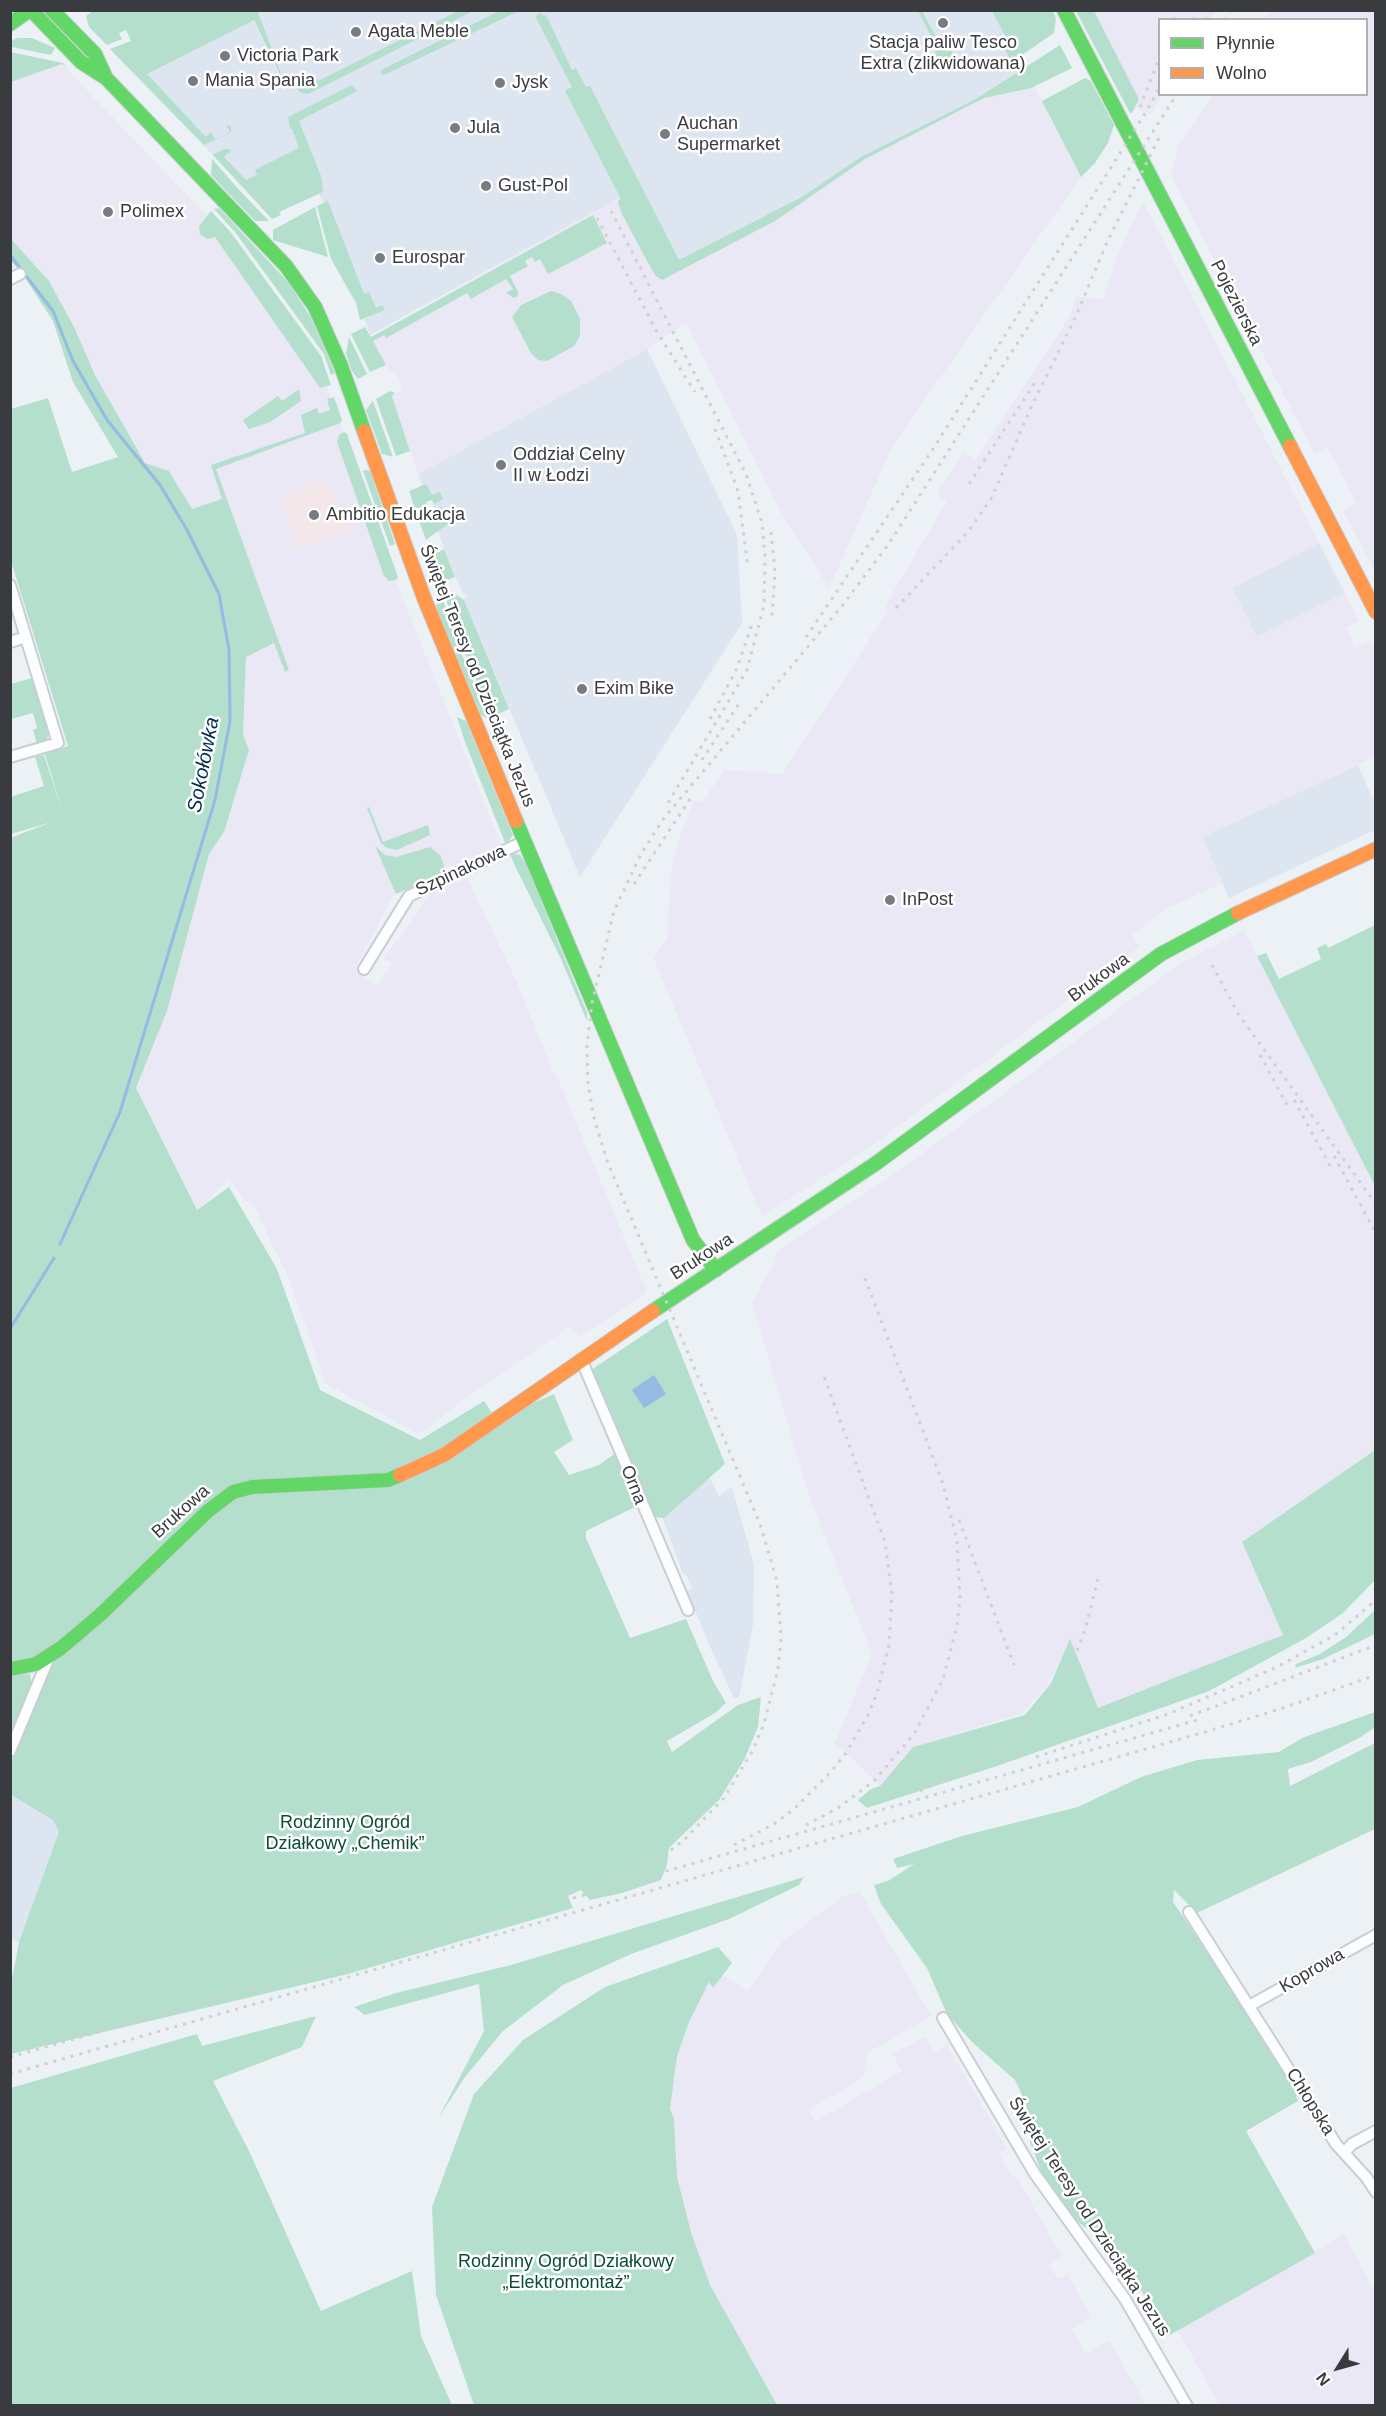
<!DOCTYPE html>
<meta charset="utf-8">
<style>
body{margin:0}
#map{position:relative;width:1386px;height:2416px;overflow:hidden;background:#ecf1f6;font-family:Arial,sans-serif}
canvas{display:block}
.frame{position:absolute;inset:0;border:12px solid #393b3f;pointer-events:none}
.legend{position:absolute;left:1158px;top:18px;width:210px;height:78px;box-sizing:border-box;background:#fff;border:2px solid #b0b1b2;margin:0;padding:8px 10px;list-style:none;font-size:18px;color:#393b3f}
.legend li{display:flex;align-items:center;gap:12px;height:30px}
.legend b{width:30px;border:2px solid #b0b1b2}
.north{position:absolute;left:1308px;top:2338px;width:60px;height:60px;-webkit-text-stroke:4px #fff;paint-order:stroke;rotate:233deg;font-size:16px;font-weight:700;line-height:24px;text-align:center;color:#393b3f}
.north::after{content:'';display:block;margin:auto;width:21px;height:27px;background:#393b3f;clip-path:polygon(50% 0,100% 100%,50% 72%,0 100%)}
</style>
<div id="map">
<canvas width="1386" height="2416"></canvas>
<div class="frame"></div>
<ul class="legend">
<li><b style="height:8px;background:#63d668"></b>Płynnie</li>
<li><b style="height:8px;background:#ff974d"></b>Wolno</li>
</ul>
<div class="north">N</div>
</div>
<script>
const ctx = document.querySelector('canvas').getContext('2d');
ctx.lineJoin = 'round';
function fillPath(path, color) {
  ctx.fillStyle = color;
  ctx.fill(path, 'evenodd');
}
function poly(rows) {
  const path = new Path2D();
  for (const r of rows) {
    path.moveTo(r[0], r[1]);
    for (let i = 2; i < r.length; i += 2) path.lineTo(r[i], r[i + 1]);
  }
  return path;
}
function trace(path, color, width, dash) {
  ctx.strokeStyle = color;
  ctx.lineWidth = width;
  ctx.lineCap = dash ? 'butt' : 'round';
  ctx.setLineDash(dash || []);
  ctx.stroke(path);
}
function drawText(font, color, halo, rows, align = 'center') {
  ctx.font = font + ' Arial,sans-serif';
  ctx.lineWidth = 5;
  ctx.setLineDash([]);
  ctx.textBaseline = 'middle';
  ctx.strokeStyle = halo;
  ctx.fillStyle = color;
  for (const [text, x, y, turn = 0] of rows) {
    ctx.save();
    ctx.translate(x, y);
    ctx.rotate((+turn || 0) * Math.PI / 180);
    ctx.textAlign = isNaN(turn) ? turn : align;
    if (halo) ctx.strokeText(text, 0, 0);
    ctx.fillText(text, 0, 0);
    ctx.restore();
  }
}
fillPath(poly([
 [992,10,1021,69,964,107,802,199,678,262,639,187,370,335,319,192,271,215,110,49,249,11,286,90,259,11],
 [647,349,737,535,742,623,580,877,464,600,467,595,463,593,449,562,432,514,436,512,432,500,428,502,418,474],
 [1319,543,1345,593,1257,637,1232,588],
 [1358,765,1375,804,1375,830,1229,898,1202,837],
 [707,1472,719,1496,732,1487,754,1565,753,1625,739,1698,734,1698,711,1649,687,1591,692,1588,687,1576,683,1574,655,1497],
 [10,1793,67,1821,19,1942,11,1939]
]), '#dce5f0');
fillPath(poly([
 [1094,11,1216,11,1210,19,1160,20,1160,94,1162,95,1151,115,1136,107,1139,99],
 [1270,11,1375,11,1375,572,1343,510,1356,503,1333,457,1328,448,1315,455,1171,176,1178,145,1213,95,1366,94,1366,20,1264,19],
 [62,64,206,215,213,215,318,360,398,586,501,845,395,891,355,969,377,986,392,964,384,958,432,892,467,878,515,978,551,1066,548,1070,556,1074,647,1292,579,1337,571,1326,482,1386,419,1434,326,1384,289,1279,254,1206,244,1200,229,1179,197,1211,136,1088,167,1011,209,854,224,832,249,750,243,735,246,656,274,643,222,499,192,509,169,471,145,463,88,362,49,281,11,239,11,82],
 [1034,86,1081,177,893,445,829,588,778,507,686,323,647,349,418,474,392,395,403,388,395,371,390,373,370,338,622,196,660,271,802,199,862,159,987,95],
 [1143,201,1319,543,1232,588,1257,637,1345,593,1359,621,1346,628,1355,647,1370,641,1375,652,1375,757,1202,837,1222,883,1164,910,1133,935,1139,947,878,1141,762,1217,653,957,667,940,671,871,678,841,694,800,702,803,724,770,782,774,888,611,885,606,947,501,937,494,964,452,976,460,1069,317,1076,297,1103,299,1120,249],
 [1244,930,1375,1186,1375,1450,1242,1542,1283,1635,1098,1709,1070,1640,1050,1681,1023,1713,913,1747,880,1786,846,1753,834,1745,872,1654,808,1493,752,1302,772,1267,777,1252,893,1175,1178,965],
 [860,1892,931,2016,867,2053,864,2077,809,2110,815,2122,902,2071,893,2054,925,2037,934,2052,947,2045,1007,2149,999,2153,1011,2176,1017,2177,1062,2257,1049,2265,1058,2279,1067,2274,1092,2317,1072,2329,1086,2354,1109,2340,1146,2405,777,2405,734,2330,710,2285,691,2232,677,2177,675,2118,670,2109,677,2056,689,2022,709,1981,713,1988,722,1975,748,1991,784,1940,842,1897],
 [1344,2234,1375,2292,1375,2405,1219,2405,1178,2330]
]), '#ebe8f5');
fillPath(poly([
 [308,478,320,484,330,481,348,531,297,549,280,499,309,488,306,479]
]), '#f3e7e9');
fillPath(poly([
 [93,11,258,11,287,90,254,20,147,74,206,137,211,132,215,139,230,132,226,125,231,126,231,132,204,145,110,49,131,41,126,30,119,33,122,39,107,45,89,27,86,16],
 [458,11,473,11,308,94,301,93,296,87,315,77,318,81],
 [499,11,519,11,384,75,380,74,383,69],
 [918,11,922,11,939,43,946,40,954,56,952,60,945,62,936,57,934,42],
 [992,11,1053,11,1056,18,1054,33,1019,57,1010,58,1001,44,1007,40],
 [1076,11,1094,11,1139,99,1132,113,1130,113],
 [541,13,543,16,546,15,572,70,576,68,586,87,590,86,679,260,802,197,861,157,974,100,1060,45,1072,68,1031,88,984,98,865,159,775,221,662,280,656,276,647,261,622,214,618,203,620,197,565,91,572,87,535,16],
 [18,38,32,38,55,48,51,55,12,47,11,41],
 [10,52,63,63,67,67,62,64,11,82],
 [1085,78,1091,81,1114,125,1108,143,1095,163,1081,177,1042,101],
 [352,85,357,91,299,121,321,176,323,192,279,212,281,215,272,219,213,155,225,149,230,149,231,154,229,152,224,157,246,180,257,175,255,170,299,148,292,129,290,129,288,117],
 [212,159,241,192,269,221,255,221,211,175],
 [328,201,364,294,369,292,376,308,382,305,385,310,360,320,356,303,331,259,317,206],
 [315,207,328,257,273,240,273,230],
 [219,208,288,282,310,316,335,373,331,375,324,354,235,232,214,209],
 [211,211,232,234,321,356,331,385,320,388,215,237,207,239,200,234,199,226],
 [593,215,607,243,548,274,540,259,535,262,532,257,525,261,528,266,510,276,518,292,518,296,514,298,506,293,513,289,506,279,471,299,467,293,386,338,384,335,373,341,386,365,370,372,351,334,365,327,371,337],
 [11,239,49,281,74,327,95,375,145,463,169,471,192,509,222,499,211,465,305,433,301,415,317,408,319,414,330,410,327,399,331,398,334,397,342,420,340,423,216,469,289,670,285,672,274,643,246,657,243,735,249,750,224,832,209,854,167,1011,136,1088,197,1210,229,1187,277,1269,320,1390,420,1440,484,1401,496,1419,554,1394,573,1440,554,1452,569,1475,599,1465,623,1448,591,1370,667,1319,725,1464,664,1518,652,1517,648,1509,633,1508,586,1531,586,1538,630,1638,686,1619,713,1681,726,1703,715,1713,667,1741,672,1752,738,1705,761,1697,758,1727,744,1760,719,1800,669,1848,667,1864,661,1880,622,1893,590,1900,581,1890,568,1896,573,1908,348,1974,11,2054,11,1984,19,1942,59,1832,53,1820,10,1794,11,1762,52,1663,11,1663,10,838,52,822,11,834,10,797,44,786,35,757,44,755,64,817,45,754,68,746,11,561,11,409,48,398,72,472,118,457,73,382,53,321,22,273,11,261],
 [551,291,561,294,571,301,580,319,580,336,574,346,547,361,538,360,531,353,512,317,521,305],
 [349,337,367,374,358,379,352,371,346,354],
 [299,389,301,401,270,422,249,429,243,420,278,396,282,401],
 [390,391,395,393,392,396,410,451,396,456,376,399],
 [373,401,393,457,382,454,366,410],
 [344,432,347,434,398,577,396,580,389,581,384,576,337,442,339,435],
 [366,470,370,471,395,544,390,546,363,471],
 [426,484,432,495,440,492,443,499,434,504,432,500,426,502,427,507,415,509,409,491],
 [441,507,449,523,426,540,416,513],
 [444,549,455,577,441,583,431,556],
 [452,592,464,600,509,709,492,717,460,642,445,596],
 [442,597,457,643,489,719,481,715,437,611,436,605],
 [32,678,49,732,47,740,37,744,33,730,37,728,33,713,11,719,11,684],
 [457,717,466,721,513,835,506,845,465,742],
 [369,807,383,842,428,825,430,835,397,850,387,848,381,843,367,808],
 [375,846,385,855,396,857,430,847,440,855,445,869,440,875,396,894],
 [513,853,520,855,526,864,587,1013,587,1021,561,959,516,868,510,854],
 [1375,925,1375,1186,1257,956,1266,953,1279,979,1321,959,1317,948,1326,944,1328,948],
 [1375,1450,1375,1580,1343,1613,1306,1638,1209,1691,997,1766,867,1808,858,1800,871,1789,880,1786,913,1747,1025,1715,1051,1683,1070,1639,1098,1708,1283,1635,1242,1542],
 [1375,1610,1375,1634,1323,1659,1295,1668,1296,1664,1320,1654,1346,1637],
 [30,1674,32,1687,11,1737,11,1675],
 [1375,1712,1375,1727,1361,1737,1311,1762,1288,1769,1290,1786,1375,1743,1375,1829,1197,1913,1174,1890,1173,1902,1289,2074,1298,2101,1246,2131,1315,2253,1168,2336,1126,2264,1096,2235,1072,2218,1043,2176,1030,2142,1026,2103,1015,2080,973,2043,947,2014,927,1968,881,1904,874,1885,888,1881,914,1864,897,1868,893,1859,962,1836,1078,1807,1141,1777,1197,1760,1279,1752,1302,1738],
 [804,1877,799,1885,729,1919,631,1954,563,1985,503,2031,465,2077,439,2117,484,2031,479,1984,365,2015,354,2007,396,1993,511,1965],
 [718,1947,732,1963,713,1988,709,1982,689,2022,677,2056,670,2109,674,2118,677,2177,691,2232,710,2285,777,2405,474,2405,436,2295,432,2207,474,2094,523,2040,605,1987],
 [316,2016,302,2047,213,2081,250,2153,321,2311,412,2271,421,2336,452,2405,11,2405,11,2088,197,2034,202,2046]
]), '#b3dfcc');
fillPath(poly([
 [654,1375,666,1394,644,1408,632,1390]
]), '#93bbe4');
trace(poly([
 [10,255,53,311,73,361,107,420,160,485,187,530,219,594,229,650,230,721,215,800,120,1112,60,1244],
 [10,1329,54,1258]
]), '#93bbe4', 3);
const street = poly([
 [10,279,20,274],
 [10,585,58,743,10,757],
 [10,642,26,637],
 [364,969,409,896,525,841],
 [581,1359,688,1610],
 [10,1751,49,1657],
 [1189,1912,1336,2144,1366,2177,1376,2192],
 [1249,2006,1376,1935],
 [943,2018,1035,2174,1125,2299,1187,2406],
 [1345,2152,1352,2144,1376,2131]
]);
const fast = poly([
 [31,10,81,62,106,78,286,266,315,307,341,366,364,431],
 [52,10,95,54,106,78],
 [1064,10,1290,446],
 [10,24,30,10],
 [516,821,693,1240,716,1270],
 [653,1311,875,1164,1161,954,1238,913],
 [10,1669,36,1664,61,1648,100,1615,208,1511,233,1492,252,1487,388,1480,400,1475]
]);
const slow = poly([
 [364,431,424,598,516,821],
 [1290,446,1376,612],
 [1238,913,1376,849],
 [400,1475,444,1455,653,1311]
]);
trace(street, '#caced2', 14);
trace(fast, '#caced2', 16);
trace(slow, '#caced2', 16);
trace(street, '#fcfdfe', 10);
trace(fast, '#63d668', 14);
trace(slow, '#ff974d', 14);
trace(poly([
 [1173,20,1176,10],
 [1193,20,1197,10],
 [1206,20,1212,10],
 [1225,20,1231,10],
 [1140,107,1160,57],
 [611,211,746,474,762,523,765,556,764,605,747,670,665,808],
 [597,218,657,332,695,392],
 [715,429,738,491,748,568],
 [969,484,1036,381],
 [771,532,775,572,772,616],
 [896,608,967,533,991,499,1032,405,1076,316,1108,240,1161,134],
 [806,637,933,449,1146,112,1160,87],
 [710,719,737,668,752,624],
 [702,760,740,702],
 [634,884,692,796],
 [1212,965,1239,1015,1376,1204],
 [1260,1055,1287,1105],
 [1294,1100,1333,1171],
 [1334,1156,1376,1233],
 [959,1520,1014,1665],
 [1190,1716,1376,1645],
 [1036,1757,1168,1714,1277,1667,1335,1635,1376,1600],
 [920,1791,983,1760,1020,1730,1037,1713,1051,1694,1076,1653,1085,1630,1099,1575],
 [806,1825,838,1808,874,1781,914,1734,943,1679,957,1626,960,1598,957,1541,943,1484,865,1278],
 [734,1845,774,1824,794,1809,830,1773,846,1753,868,1715,877,1693,889,1645,892,1595,885,1542,823,1374],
 [631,1881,1201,1719],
 [583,1895,611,1885,661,1858,684,1840,724,1798,753,1750,764,1724,778,1669,781,1640,777,1581,760,1524,608,1163,595,1122,588,1085,587,1045,592,1003,614,911,641,854,664,818,842,606,888,545,1177,94],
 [10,2057,591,1893],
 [10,2074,1205,1732,1280,1709,1376,1675]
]), '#ced0d1', 3, [3, 6]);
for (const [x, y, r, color] of [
 [943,23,6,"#787b7f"],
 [356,32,6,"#787b7f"],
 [225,56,6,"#787b7f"],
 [193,81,6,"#787b7f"],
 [500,83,6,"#787b7f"],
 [455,128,6,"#787b7f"],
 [665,134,6,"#787b7f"],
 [486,186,6,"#787b7f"],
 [108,212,6,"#787b7f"],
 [380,258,6,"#787b7f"],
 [501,465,6,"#787b7f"],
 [314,515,6,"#787b7f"],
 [582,689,6,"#787b7f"],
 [890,900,6,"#787b7f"]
]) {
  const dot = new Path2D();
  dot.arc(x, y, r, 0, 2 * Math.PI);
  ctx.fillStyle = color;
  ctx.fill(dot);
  trace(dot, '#fff', 2);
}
drawText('18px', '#393b3f', '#fff', [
 ["Agata Meble",368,32],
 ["Stacja paliw Tesco",943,43,"center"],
 ["Extra (zlikwidowana)",943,64,"center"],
 ["Victoria Park",237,56],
 ["Mania Spania",205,81],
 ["Jysk",512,83],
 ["Auchan",677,124],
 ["Supermarket",677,145],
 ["Jula",467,128],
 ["Gust-Pol",498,186],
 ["Polimex",120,212],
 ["Eurospar",392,258],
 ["Oddział Celny",513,455],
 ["II w Łodzi",513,476],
 ["Ambitio Edukacja",326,515],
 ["Exim Bike",594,689],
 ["InPost",902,900]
], 'left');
drawText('18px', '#393b3f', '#fff', [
 ["Pojezierska",1236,303,63],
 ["Świętej Teresy od Dzieciątka Jezus",477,676,68],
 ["Szpinakowa",461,871,-25],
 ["Brukowa",1099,978,-36],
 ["Brukowa",702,1257,-33],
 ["Orna",633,1485,68],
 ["Brukowa",181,1512,-42],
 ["Koprowa",1312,1971,-30],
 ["Chłopska",1310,2102,58],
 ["Świętej Teresy od Dzieciątka Jezus",1089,2217,57]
]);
drawText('18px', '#094d33', '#fff', [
 ["Rodzinny Ogród",345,1823],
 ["Działkowy „Chemik”",345,1844],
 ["Rodzinny Ogród Działkowy",566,2262],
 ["„Elektromontaż”",566,2283]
]);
drawText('italic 20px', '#012b4f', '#fff', [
 ["Sokołówka",204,765,-79]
]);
</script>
